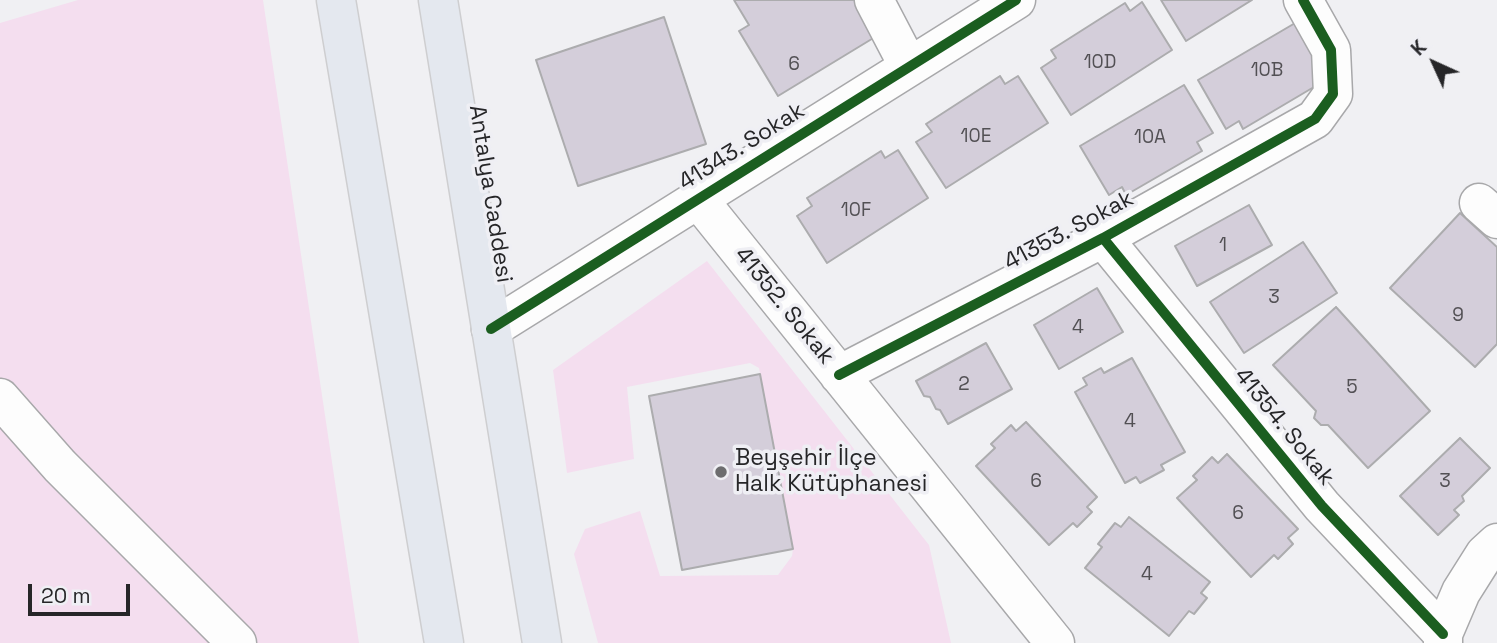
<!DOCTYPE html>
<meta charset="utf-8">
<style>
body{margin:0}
#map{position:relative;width:1497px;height:643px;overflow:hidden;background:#f0f0f3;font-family:"Space Grotesk",sans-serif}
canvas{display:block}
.north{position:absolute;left:1399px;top:28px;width:70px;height:70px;-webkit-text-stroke:5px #efeff4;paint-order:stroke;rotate:315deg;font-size:19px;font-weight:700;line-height:28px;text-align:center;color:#262628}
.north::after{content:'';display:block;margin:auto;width:24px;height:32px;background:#262628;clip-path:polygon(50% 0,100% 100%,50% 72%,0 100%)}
.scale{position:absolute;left:28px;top:584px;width:102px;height:32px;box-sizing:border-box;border:4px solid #262628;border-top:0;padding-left:9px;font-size:21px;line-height:24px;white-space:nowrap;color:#262628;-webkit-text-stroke:5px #efeff4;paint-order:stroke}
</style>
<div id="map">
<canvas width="1497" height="643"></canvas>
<div class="north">K</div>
<div class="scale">20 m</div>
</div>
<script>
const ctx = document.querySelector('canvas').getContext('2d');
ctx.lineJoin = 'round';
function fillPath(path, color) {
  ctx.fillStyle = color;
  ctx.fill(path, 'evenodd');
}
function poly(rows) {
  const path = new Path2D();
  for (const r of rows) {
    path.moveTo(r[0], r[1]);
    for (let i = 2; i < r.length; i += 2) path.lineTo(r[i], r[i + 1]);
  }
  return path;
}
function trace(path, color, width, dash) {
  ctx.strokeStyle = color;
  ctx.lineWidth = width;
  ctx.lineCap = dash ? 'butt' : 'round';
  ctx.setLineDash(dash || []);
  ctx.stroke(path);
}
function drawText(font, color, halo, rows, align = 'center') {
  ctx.font = font + ' "Space Grotesk",sans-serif';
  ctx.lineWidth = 7;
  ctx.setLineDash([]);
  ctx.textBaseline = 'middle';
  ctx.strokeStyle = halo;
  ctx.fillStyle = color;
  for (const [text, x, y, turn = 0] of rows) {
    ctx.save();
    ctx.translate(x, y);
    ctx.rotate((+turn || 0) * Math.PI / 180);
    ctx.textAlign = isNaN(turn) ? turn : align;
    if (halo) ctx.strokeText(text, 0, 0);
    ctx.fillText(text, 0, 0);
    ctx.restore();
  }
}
fillPath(poly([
 [78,0,263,0,359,643,0,643,0,23],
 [707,261,929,545,951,643,598,643,574,554,585,529,640,511,660,576,778,575,792,556,793,549,759,368,750,363,627,387,634,459,567,473,553,370]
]), '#f4deef');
const building = poly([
 [734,0,859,0,880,34,778,96,739,31,749,25,734,0],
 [1161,0,1252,0,1186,41,1161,0],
 [1142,2,1172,50,1071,115,1041,68,1056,58,1051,50,1125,3,1130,11,1142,2],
 [664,17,706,144,578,186,536,60,664,17],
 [1302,19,1330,67,1319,84,1243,129,1239,121,1226,129,1198,80,1302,19],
 [1000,76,1005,84,1018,76,1048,123,946,188,916,142,932,132,926,124,1000,76],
 [1184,85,1213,133,1197,142,1202,151,1126,195,1122,187,1109,195,1080,146,1184,85],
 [898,150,928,198,827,263,797,216,812,206,807,198,881,151,885,158,898,150],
 [1249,205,1272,245,1197,286,1175,246,1249,205],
 [1460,213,1497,247,1497,344,1475,367,1390,288,1460,213],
 [1303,242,1337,293,1244,353,1210,302,1303,242],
 [1097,288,1123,332,1059,369,1034,325,1097,288],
 [1336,307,1430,411,1368,468,1328,425,1321,425,1314,418,1316,411,1273,365,1336,307],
 [986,343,1012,389,948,424,940,410,936,409,930,397,924,396,916,381,986,343],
 [1132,358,1185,452,1161,465,1164,470,1140,483,1136,477,1125,483,1075,392,1087,385,1083,378,1101,368,1104,373,1132,358],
 [760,374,793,549,682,570,649,396,760,374],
 [1026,422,1097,497,1087,507,1092,512,1077,527,1073,523,1049,545,976,466,995,448,991,444,1011,425,1016,431,1026,422],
 [1460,438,1490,468,1462,496,1464,501,1454,510,1459,515,1438,535,1400,496,1460,438],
 [1227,454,1298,529,1288,538,1293,544,1278,559,1274,555,1251,577,1177,498,1197,480,1193,476,1212,457,1218,463,1227,454],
 [1129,517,1210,582,1201,593,1207,598,1194,614,1189,611,1169,636,1085,568,1102,547,1098,544,1115,523,1121,527,1129,517]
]);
fillPath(building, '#d4ceda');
trace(building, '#acacae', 2);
const minor = poly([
 [874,0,909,67],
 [698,199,1055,643],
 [1479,203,1497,219],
 [1103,238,1322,506,1443,634],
 [491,329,1016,0],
 [839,375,1103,238,1315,119,1333,94,1331,50,1303,0],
 [0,398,60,466,237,643],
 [1443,643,1443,634,1461,592,1485,554,1497,543]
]);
const major = poly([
 [336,0,444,643],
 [438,0,542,643]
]);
trace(minor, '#a8a8aa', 41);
trace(major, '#ceced0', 41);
trace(minor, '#fdfdfd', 38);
trace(major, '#e4e8ef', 38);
trace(poly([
 [1103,238,1322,506,1443,634],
 [491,329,1016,0],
 [839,375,1103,238,1315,119,1333,94,1331,50,1303,0]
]), '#1b5e20', 10);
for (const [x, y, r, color] of [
 [721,472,7,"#6d6d6f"]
]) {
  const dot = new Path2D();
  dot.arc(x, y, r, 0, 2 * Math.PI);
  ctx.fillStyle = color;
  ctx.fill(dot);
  trace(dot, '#efeff4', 2.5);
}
drawText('19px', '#525054', null, [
 ["10D",1100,63],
 ["6",794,65],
 ["10B",1267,71],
 ["10E",976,137],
 ["10A",1150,138],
 ["10F",856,211],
 ["1",1223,246],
 ["3",1274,298],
 ["9",1458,316],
 ["4",1078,328],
 ["2",964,385],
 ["5",1352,388],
 ["4",1130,422],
 ["6",1036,482],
 ["3",1445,482],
 ["6",1238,514],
 ["4",1147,575]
]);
drawText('23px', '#262628', '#efeff4', [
 ["41343. Sokak",742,147,-32],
 ["Antalya Caddesi",490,194,81],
 ["41353. Sokak",1069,231,-28],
 ["41352. Sokak",784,306,51],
 ["41354. Sokak",1284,427,51]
]);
drawText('23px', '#262628', '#efeff4', [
 ["Beyşehir İlçe",735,459],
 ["Halk Kütüphanesi",735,485]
], 'left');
</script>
